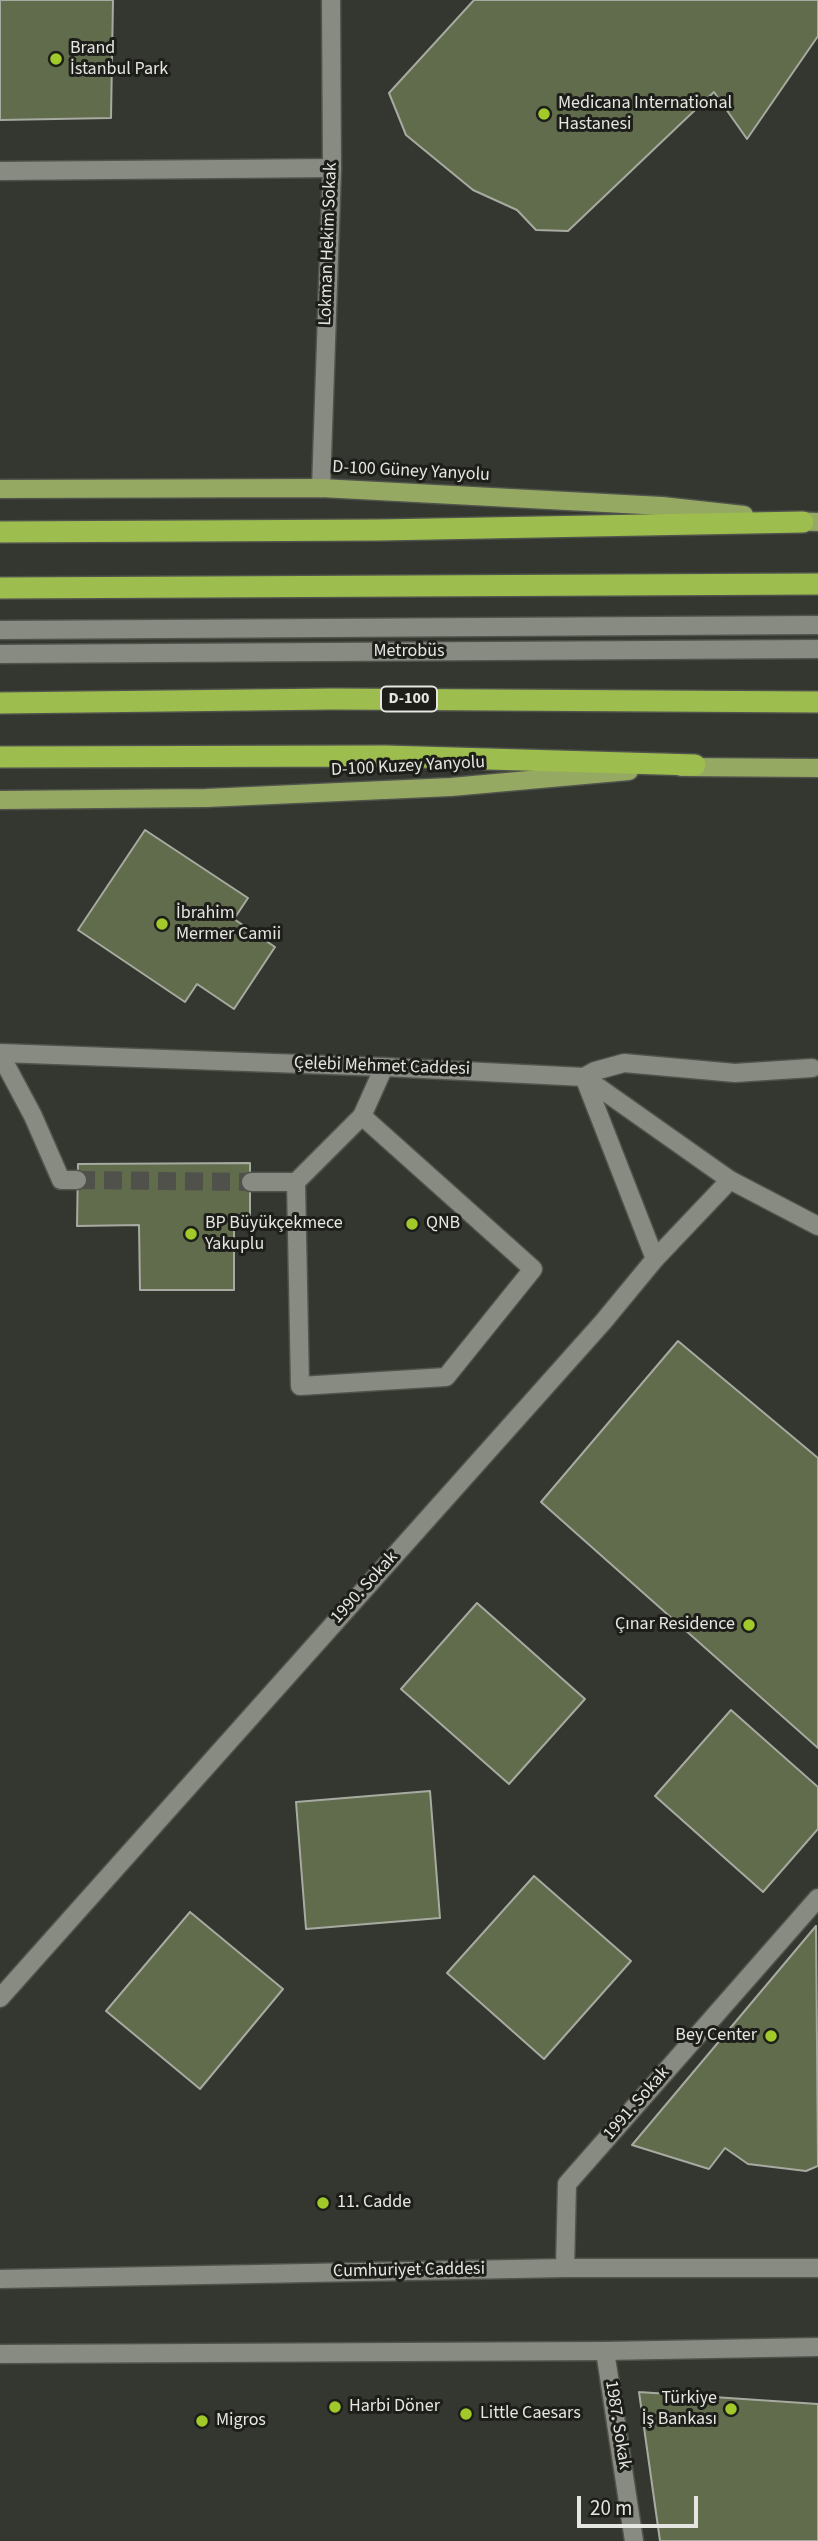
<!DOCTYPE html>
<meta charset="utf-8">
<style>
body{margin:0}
#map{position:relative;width:818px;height:2541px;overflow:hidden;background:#34372f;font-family:"Source Sans 3",sans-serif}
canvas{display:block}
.scale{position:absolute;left:577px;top:2496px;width:121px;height:32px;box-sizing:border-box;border:4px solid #e5e6e2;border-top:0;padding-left:9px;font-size:21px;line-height:24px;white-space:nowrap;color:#e5e6e2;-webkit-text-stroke:5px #1d1e1a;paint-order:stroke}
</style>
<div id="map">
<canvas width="818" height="2541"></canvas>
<div class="scale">20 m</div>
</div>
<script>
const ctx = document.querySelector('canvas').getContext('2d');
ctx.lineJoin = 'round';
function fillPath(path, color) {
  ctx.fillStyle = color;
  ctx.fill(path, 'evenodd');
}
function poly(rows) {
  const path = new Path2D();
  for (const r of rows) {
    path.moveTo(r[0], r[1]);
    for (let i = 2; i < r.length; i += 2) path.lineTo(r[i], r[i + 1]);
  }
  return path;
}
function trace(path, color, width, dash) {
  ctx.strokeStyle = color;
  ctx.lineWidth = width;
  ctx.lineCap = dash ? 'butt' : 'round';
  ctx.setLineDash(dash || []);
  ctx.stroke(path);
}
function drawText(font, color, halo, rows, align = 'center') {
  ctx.font = font + ' "Source Sans 3",sans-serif';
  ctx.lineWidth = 6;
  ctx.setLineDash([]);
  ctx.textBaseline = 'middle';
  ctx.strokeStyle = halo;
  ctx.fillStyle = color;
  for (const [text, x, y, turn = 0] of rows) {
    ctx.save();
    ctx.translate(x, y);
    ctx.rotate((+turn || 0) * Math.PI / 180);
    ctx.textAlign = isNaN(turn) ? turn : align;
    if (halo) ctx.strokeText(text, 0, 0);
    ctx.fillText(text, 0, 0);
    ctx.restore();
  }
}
const building = poly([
 [0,0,113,0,111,118,0,120,0,0],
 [474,0,818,0,818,36,747,139,714,92,568,231,536,230,517,210,473,190,406,135,389,93,474,0],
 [145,830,248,898,234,919,275,947,234,1009,197,984,185,1002,78,930,145,830],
 [250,1163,250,1227,234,1227,234,1290,140,1290,139,1225,77,1226,78,1164,250,1163],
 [678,1341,818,1458,818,1748,541,1502,678,1341],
 [477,1603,585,1699,509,1784,401,1689,477,1603],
 [731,1710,818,1787,818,1829,763,1892,655,1796,731,1710],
 [430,1791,440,1918,306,1929,296,1802,430,1791],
 [534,1876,631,1961,544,2059,447,1973,534,1876],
 [190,1912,283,1989,200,2089,106,2011,190,1912],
 [816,1926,818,2166,806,2171,748,2164,725,2148,709,2169,632,2145,816,1926],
 [639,2392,818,2404,818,2541,660,2541,639,2392]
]);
fillPath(building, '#616c4c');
trace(building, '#a7aaa1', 2);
trace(poly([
 [77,1180,251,1182]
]), '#4f514a', 18, [18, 9]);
const lane = poly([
 [0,630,818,625],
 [0,654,818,649],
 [584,1077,595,1071,624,1063,735,1073,812,1068],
 [296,1182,300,1386,446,1377,533,1269,362,1116]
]);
const street = poly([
 [0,171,332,168],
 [0,1054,33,1116,61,1180,77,1180],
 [730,1180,818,1226],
 [251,1182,296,1182,362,1116,384,1067],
 [565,2268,567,2184,818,1898],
 [605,2351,634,2541]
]);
const secondary = poly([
 [321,488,332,168,331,0],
 [0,1053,384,1067,584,1077,730,1180,655,1259,603,1322,0,1998],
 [584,1077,655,1259],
 [0,2279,565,2268,818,2268],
 [0,2354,605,2351,818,2347]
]);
const primary = poly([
 [0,489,321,488,662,506,744,515],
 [790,521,818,522],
 [681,767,818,768],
 [0,800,206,798,451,787,629,771]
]);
const highway = poly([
 [0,532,380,530,803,522],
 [0,588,818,584],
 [0,703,333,699,818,702],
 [0,757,385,756,695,765]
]);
trace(lane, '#50524c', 21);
trace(street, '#50524c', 21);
trace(secondary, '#50524c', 21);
trace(primary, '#50524c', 21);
trace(highway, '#50524c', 24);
trace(lane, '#888b82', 18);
trace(street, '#888b82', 18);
trace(secondary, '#888b82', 18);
trace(primary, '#95a963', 18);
trace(highway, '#9dbd4f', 21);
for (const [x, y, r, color] of [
 [56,59,7,"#a1c92a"],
 [544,114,7,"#a1c92a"],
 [162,924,7,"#a1c92a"],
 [412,1224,7,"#a1c92a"],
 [191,1234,7,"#a1c92a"],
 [749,1625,7,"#a1c92a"],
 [771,2036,7,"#a1c92a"],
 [323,2203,7,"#a1c92a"],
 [335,2407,7,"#a1c92a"],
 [731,2409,7,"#a1c92a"],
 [466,2414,7,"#a1c92a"],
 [202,2421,7,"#a1c92a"]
]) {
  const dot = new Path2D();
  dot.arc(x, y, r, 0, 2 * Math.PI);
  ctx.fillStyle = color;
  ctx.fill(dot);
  trace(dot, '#1d1e1a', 2.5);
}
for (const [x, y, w] of [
 [409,699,56]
]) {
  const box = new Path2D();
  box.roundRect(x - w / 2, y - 12.5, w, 25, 5);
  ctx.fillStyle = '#1d1e1a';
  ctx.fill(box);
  trace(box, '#e5e6e2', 2);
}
drawText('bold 16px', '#e5e6e2', null, [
 ["D-100",409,699]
]);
drawText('18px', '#e5e6e2', '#1d1e1a', [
 ["Brand",70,49],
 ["İstanbul Park",70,70],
 ["Medicana International",558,104],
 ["Hastanesi",558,125],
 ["İbrahim",176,914],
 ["Mermer Camii",176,935],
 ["BP Büyükçekmece",205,1224],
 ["Yakuplu",205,1245],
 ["QNB",426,1224],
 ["Çınar Residence",735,1625,"right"],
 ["Bey Center",757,2036,"right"],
 ["11. Cadde",337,2203],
 ["Türkiye",717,2399,"right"],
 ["İş Bankası",717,2420,"right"],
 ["Harbi Döner",349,2407],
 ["Little Caesars",480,2414],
 ["Migros",216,2421]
], 'left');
drawText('18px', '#e5e6e2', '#1d1e1a', [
 ["Lokman Hekim Sokak",329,244,-88],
 ["D-100 Güney Yanyolu",411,472,3],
 ["Metrobüs",409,652],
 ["D-100 Kuzey Yanyolu",408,767,-3],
 ["Çelebi Mehmet Caddesi",382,1067,2],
 ["1990. Sokak",365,1588,-48],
 ["1991. Sokak",637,2104,-49],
 ["Cumhuriyet Caddesi",409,2271,-1],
 ["1987. Sokak",617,2425,81]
]);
</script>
